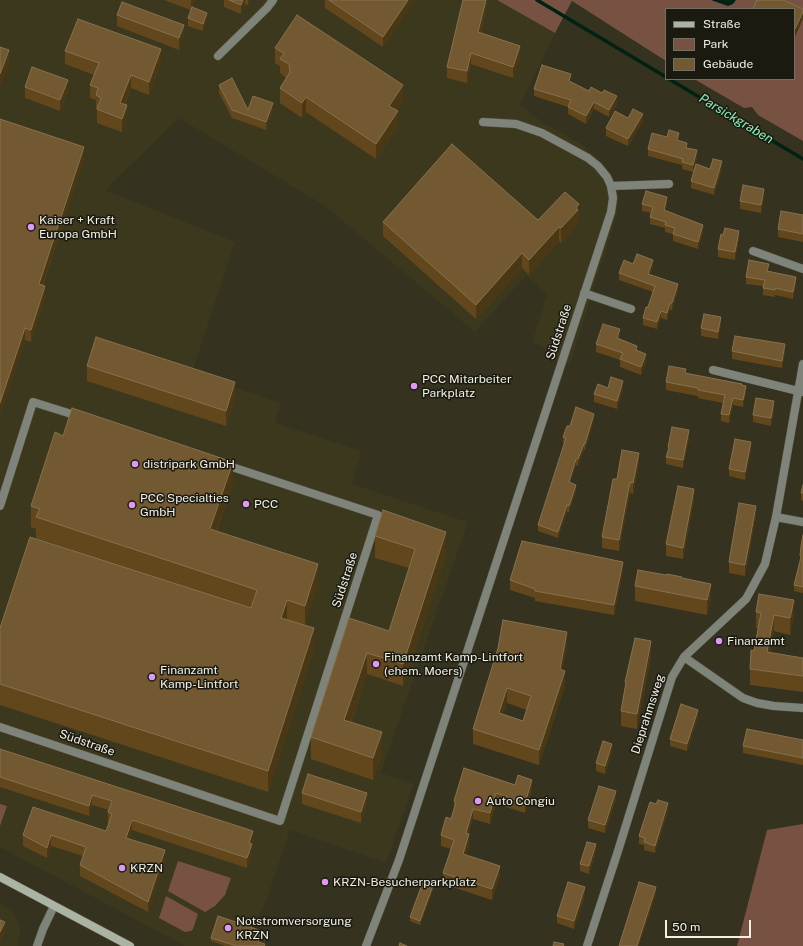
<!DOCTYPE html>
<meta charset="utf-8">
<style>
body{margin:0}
#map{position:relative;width:803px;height:946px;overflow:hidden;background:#35321f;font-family:"Public Sans",sans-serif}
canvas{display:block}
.legend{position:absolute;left:665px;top:8px;width:130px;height:72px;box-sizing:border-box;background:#1b1a11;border:1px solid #717065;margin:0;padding:5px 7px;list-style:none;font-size:12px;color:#f2f0e4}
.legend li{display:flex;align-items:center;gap:8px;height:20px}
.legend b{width:20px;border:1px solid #717065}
.scale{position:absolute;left:665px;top:920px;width:86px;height:18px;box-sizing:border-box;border:2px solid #f2f0e4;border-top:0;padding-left:5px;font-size:12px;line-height:14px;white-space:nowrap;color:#f2f0e4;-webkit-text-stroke:3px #1b1a11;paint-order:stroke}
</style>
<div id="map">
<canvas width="803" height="946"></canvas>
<ul class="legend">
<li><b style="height:5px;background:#abb3a4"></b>Straße</li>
<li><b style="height:11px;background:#775242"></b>Park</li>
<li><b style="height:11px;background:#725932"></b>Gebäude</li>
</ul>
<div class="scale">50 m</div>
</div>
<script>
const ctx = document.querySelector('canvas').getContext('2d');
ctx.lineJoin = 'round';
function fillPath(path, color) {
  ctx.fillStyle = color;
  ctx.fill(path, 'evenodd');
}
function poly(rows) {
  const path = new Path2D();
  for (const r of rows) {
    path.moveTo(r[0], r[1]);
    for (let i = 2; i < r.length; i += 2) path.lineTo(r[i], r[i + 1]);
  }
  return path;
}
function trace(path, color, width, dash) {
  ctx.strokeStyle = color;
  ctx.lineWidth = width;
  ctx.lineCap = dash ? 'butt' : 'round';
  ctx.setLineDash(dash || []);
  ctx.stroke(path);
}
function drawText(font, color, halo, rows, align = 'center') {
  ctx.font = font + ' "Public Sans",sans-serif';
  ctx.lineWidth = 3;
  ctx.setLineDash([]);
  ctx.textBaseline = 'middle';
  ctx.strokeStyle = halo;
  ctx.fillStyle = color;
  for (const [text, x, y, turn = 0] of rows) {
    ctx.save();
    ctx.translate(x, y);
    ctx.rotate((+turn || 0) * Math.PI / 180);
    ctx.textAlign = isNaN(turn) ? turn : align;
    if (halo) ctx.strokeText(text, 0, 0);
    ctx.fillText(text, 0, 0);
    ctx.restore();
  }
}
fillPath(poly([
 [0,0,497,0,555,33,520,105,542,122,581,144,604,164,614,178,619,196,617,215,570,364,548,357,550,349,532,343,547,294,526,276,475,332,325,206,179,118,105,190,235,242,192,373,281,403,275,423,361,451,352,484,468,522,381,773,414,784,386,863,290,830,266,901,253,927,269,934,263,946,185,946,0,847],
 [0,903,13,912,17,918,21,929,18,946,0,946]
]), '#3b381d');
fillPath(poly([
 [497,0,803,0,803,141,758,115,752,107,744,108,694,79,794,79,794,9,666,9,666,61,572,1,555,33],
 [0,804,7,806,0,826],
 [803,824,803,946,737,946,767,830],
 [178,861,231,878,225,895,215,906,205,912,168,891],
 [166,896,198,914,193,929,191,931,185,932,159,918]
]), '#775242');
fillPath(poly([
 [711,0,736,0,733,4,728,6]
]), '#002212');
trace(poly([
 [537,0,666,77],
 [669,79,803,159]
]), '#002212', 3.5);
const minor = poly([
 [218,56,267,8,273,0],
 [611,186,669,184],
 [753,251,803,269],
 [584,293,631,309],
 [713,370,802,392],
 [0,506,33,402,81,417],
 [776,517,803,522],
 [684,657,743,698,757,703,774,706,803,708],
 [0,727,280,821,378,515,223,464],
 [37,946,43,929,54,906],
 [366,946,399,860,611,212,613,198,611,186,607,177,598,166,588,158,542,133,516,124,483,122],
 [587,946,618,851,672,677,684,657,746,599,765,564,776,517,803,364]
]);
const secondary = poly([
 [0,877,130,946]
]);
trace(minor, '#53503f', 9);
trace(secondary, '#53503f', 9);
trace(minor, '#7f847b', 8);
trace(secondary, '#abb3a4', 8);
fillPath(poly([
 [164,0,195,0,191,10],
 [224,0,250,0,248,5,245,4,241,14,224,7],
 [325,0,415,0,383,47,325,8],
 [487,0,487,6,481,33,520,58,513,78,471,64,467,83,447,78,447,67],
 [794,9,803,9,795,37,794,37],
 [117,15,184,36,179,50,117,26],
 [188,18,207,20,203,31,188,26],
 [275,48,403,100,396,110,398,126,376,159,306,112,302,118,280,103,280,88,286,78,280,73,280,66,275,63],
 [65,51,161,63,149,95,131,88,125,105,127,119,122,132,97,123,97,109,96,109,96,100,90,98,90,85,94,75,65,64],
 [571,82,589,91,617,104,609,117,594,109,586,124,568,114,568,107,534,96,534,89],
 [219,85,248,110,273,110,266,130,232,118,219,93],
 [25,87,68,92,60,111,25,98],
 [0,119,84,158,43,285,45,297,31,342,25,340,0,415],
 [643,121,628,146,606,136,606,128],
 [679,140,678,141,687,148,697,158,693,172,682,169,682,165,648,156,648,149],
 [710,169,722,169,714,195,691,188,691,181],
 [764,197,761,213,740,209,740,201],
 [642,204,667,204,665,211,703,232,698,249,673,241,673,234,665,232,665,228,650,224,650,217,651,213,642,211],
 [803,215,803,242,778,237,778,229],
 [579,219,578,220,578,224,561,243,559,241,529,275,522,268,476,319,383,236,383,222,538,220],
 [739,238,735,260,718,257,718,249],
 [633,264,653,267,650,275,678,291,672,310,670,310,667,320,661,318,657,329,643,325,643,318,648,307,653,292,619,280,619,273],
 [768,271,796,283,793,299,775,295,775,297,763,295,763,286,746,284,746,277],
 [721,324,718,339,701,336,701,328],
 [620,337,619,339,637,350,646,361,641,375,620,367,620,360,596,352,596,344],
 [732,351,785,352,782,368,732,359],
 [87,366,235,397,226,426,87,381],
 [686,373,742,385,746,394,743,407,733,405,729,423,721,421,721,414,723,403,698,398,698,396,666,390,666,382],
 [608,388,623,389,617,409,594,402,594,394],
 [774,409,771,426,753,422,753,415],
 [594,420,585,450,584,450,578,466,576,465,570,483,576,491,569,512,567,512,558,538,538,531,538,525,564,444,563,443,563,437,570,426],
 [63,436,233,483,217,531,318,585,305,625,314,649,268,792,0,705,0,628,72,550,36,538,36,529,31,527,31,506],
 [689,438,683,468,666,464,666,457,668,451,668,447],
 [751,450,745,480,729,476,729,469],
 [639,464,633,494,630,493,619,551,602,548,602,537,617,479],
 [803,485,803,501,801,500,801,493],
 [694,500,683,559,666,556,666,544],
 [756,517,745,576,729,573,729,562],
 [803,535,803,593,794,591,794,585,800,562,800,556],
 [375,536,446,554,403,686,367,674,351,722,382,754,373,780,311,759,311,737,349,618,389,631,409,568,375,558],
 [623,571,614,615,535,601,535,598,510,590,510,580],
 [682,578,711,599,707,615,635,601,635,586],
 [756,612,794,617,790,635,774,631,770,653,803,658,803,692,750,685,750,669,754,651,758,628,756,628],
 [567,647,562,670,565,686,539,765,473,744,473,729,498,648],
 [507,703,527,710,523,721,503,714],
 [651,656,637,729,621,726,621,711,625,690,625,682],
 [698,717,687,751,670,746,670,739],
 [803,740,803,765,743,753,743,746],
 [0,749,253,842,252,845,252,854,247,868,132,830,129,839,165,861,148,912,80,876,80,865,83,856,51,846,47,858,23,846,23,835,106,831,109,823,108,823,108,812,109,810,92,805,89,816,0,787],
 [612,752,605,774,596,771,596,763],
 [464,768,532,790,525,813,496,804,490,824,473,819,468,834,469,845,466,855,500,876,492,900,443,884,443,873,451,849,441,846,441,835,451,819,454,809,454,801],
 [302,793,367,804,361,823,302,804],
 [616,799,605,833,588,828,588,820],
 [668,811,655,853,644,850,644,845,639,844,639,836],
 [596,852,589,874,580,871,580,864],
 [434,887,420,925,410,921,410,917],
 [585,895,574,929,557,923,557,916],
 [262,935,260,942,265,946,225,946,211,941,211,938]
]), '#63471c');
fillPath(poly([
 [191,0,195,0,191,10],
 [243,0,245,0,245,4,241,14,241,5],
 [248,0,250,0,248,5],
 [408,0,415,0,383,47,383,37],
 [486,0,487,0,487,6,478,44,478,32],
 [803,12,803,19,795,37,795,29],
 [207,13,207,20,203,31,203,24],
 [184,25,184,36,179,50,179,38],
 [520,46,520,58,513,78,513,67],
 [161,49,161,63,149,95,149,82],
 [9,50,9,65,0,89,0,74],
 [471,53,471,64,467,83,467,71],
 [131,75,131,88,120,116,120,103],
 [68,80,68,92,60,111,60,100],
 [403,85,403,100,389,120,389,106],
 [617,96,617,104,609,117,609,110],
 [306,97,306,112,302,118,302,103],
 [594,102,594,109,586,124,586,116],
 [273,103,273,110,266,130,266,122],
 [127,105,127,119,122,132,122,119],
 [398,111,398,126,376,159,376,144],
 [643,114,643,121,628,146,628,139],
 [679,133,679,140,677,148,677,140],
 [84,147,84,158,39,296,39,284],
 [697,150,697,158,693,172,693,165],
 [722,161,722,169,714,195,714,188],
 [764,189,764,197,761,213,761,205],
 [667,197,667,204,664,217,664,210],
 [579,204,579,219,578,220,578,224,561,243,561,228],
 [703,225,703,232,698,249,698,242],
 [559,227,559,241,529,275,529,260],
 [739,231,739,238,735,260,735,252],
 [522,253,522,268,476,319,476,305],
 [653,260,653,267,648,281,648,274],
 [796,277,796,283,793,299,793,292],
 [678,284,678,291,672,310,672,303],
 [45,286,45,297,31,342,31,330],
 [670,303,670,310,667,320,667,313],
 [661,311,661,318,657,329,657,322],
 [721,317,721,324,718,339,718,332],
 [25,328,25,340,0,415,0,403],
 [620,329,620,337,617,346,617,338],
 [785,344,785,352,782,368,782,361],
 [646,354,646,361,641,375,641,367],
 [623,381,623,389,617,409,617,401],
 [235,382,235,397,226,426,226,411],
 [746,386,746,394,743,407,743,400],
 [733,398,733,405,729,423,729,415],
 [774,401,774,409,771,426,771,418],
 [594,414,594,420,585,450,585,444],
 [689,430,689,438,683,468,683,460],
 [751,442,751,450,745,480,745,472],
 [584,444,584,450,578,466,578,459],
 [639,453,639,464,633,494,633,483],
 [576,459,576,465,569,489,569,482],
 [233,462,233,483,210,550,210,529],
 [630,482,630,493,619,551,619,540],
 [576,485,576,491,569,512,569,506],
 [694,489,694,500,683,559,683,548],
 [567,505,567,512,558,538,558,532],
 [756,506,756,517,745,576,745,565],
 [446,532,446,554,403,686,403,664],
 [623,562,623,571,614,615,614,605],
 [318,564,318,585,305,627,305,606],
 [711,584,711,599,707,615,707,600],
 [287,600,287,621,281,618],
 [794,600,794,617,790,635,790,618],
 [774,615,774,631,767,668,767,652],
 [314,628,314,649,268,792,268,771],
 [567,632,567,647,560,684,560,669],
 [651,641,651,656,637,729,637,714],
 [367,653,367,674,344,741,344,720],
 [565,671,565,686,539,765,539,750],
 [507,688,507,703,499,728,499,713],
 [698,710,698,717,687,751,687,744],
 [382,732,382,754,373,780,373,758],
 [612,744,612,752,605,774,605,766],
 [532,780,532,790,525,813,525,803],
 [616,791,616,799,605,833,605,825],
 [367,793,367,804,361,823,361,812],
 [496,793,496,804,490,824,490,813],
 [92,795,92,805,89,816,89,806],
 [668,803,668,811,655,853,655,846],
 [473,809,473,819,466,844,466,833],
 [132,820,132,830,126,848,126,838],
 [253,831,253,842,252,845,252,854,247,868,247,858,249,843],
 [469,834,469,845,463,864,463,854],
 [51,835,51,846,47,858,47,848],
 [596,844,596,852,589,874,589,866],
 [165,850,165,861,148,912,148,902],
 [500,866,500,876,492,900,492,889],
 [434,883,434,887,420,925,420,921],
 [585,887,585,895,574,929,574,921],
 [656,887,656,895,639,946,637,946],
 [5,922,5,934,0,943,0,932],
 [262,931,262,935,258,946,258,942]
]), '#4a3714');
const building = poly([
 [229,0,243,0,241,5,229,0],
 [329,0,408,0,383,37,329,0],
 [463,0,486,0,478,32,520,46,513,67,471,53,467,71,447,67,463,0],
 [757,0,783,0,803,9,803,12,795,29,794,29,794,9,753,9,757,0],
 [122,2,184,25,179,38,117,15,122,2],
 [192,7,207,13,203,24,188,18,192,7],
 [297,15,403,85,389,106,398,111,376,144,306,97,302,103,280,88,290,72,289,64,280,59,284,53,275,48,297,15],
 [78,19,161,49,149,82,131,75,120,103,127,105,122,119,97,109,101,98,96,95,98,88,90,85,99,63,65,51,78,19],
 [0,47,9,50,0,74,0,47],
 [542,65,571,74,569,81,589,91,591,87,602,93,604,90,617,96,609,110,594,102,586,116,568,107,571,100,534,89,542,65],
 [32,67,68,80,60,100,25,87,32,67],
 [232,78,248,110,253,96,273,103,266,122,232,110,219,85,232,78],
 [633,109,643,114,628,139,606,128,615,111,628,118,633,109],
 [0,119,84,147,39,284,45,286,31,330,25,328,0,403,0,119],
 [669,130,679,133,677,140,687,143,686,148,697,150,693,165,682,162,683,159,648,149,652,133,667,137,669,130],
 [452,144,538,220,565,192,579,204,576,208,578,210,561,228,559,227,529,260,522,253,476,305,383,222,452,144],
 [713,159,722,161,714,188,691,181,696,164,710,169,713,159],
 [743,185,764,189,761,205,740,201,743,185],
 [646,191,667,197,664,210,703,225,698,242,673,234,675,228,665,225,666,222,650,217,653,207,642,204,646,191],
 [781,211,803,215,803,234,778,229,781,211],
 [725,228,739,231,735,252,718,249,721,234,723,235,725,228],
 [637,254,653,260,648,274,678,284,672,303,670,303,667,313,661,311,657,322,643,318,646,307,648,307,655,286,619,273,624,260,633,264,637,254],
 [749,260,769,264,767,271,796,277,793,292,775,288,775,290,763,288,765,280,746,277,749,260],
 [704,314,721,317,718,332,701,328,704,314],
 [603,324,620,329,617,338,637,346,636,350,646,354,641,367,620,359,623,353,596,344,603,324],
 [735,336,785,344,782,361,732,351,735,336],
 [96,337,235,382,226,411,87,366,96,337],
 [669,366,686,369,685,373,742,384,742,385,746,386,743,400,733,398,729,415,721,414,725,395,698,390,698,388,666,382,669,366],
 [611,377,623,381,617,401,594,394,598,384,608,388,611,377],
 [756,398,774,401,771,418,753,415,756,398],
 [576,407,594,414,585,444,584,444,578,459,576,459,569,482,576,485,569,506,567,505,558,532,538,525,566,438,563,437,567,426,570,426,576,407],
 [72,408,233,462,210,529,318,564,305,606,287,600,281,618,314,628,268,771,0,684,0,628,30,537,251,608,257,590,36,517,40,509,31,506,55,432,63,436,72,408],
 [672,427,689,430,683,460,666,457,669,448,668,447,672,427],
 [735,439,751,442,745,472,729,469,735,439],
 [622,450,639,453,633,483,630,482,619,540,602,537,613,479,617,479,622,450],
 [803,485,803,493,801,493,803,485],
 [678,486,694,489,683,548,666,544,678,486],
 [739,503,756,506,745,565,729,562,739,503],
 [383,510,446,532,403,664,367,653,344,720,382,732,373,758,311,737,349,618,389,631,415,549,375,536,383,510],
 [803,535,803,587,794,585,801,557,800,556,801,546,803,535],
 [522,541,623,562,614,605,535,591,535,589,510,580,522,541],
 [638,570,666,575,667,574,682,577,682,578,711,584,707,600,635,586,638,570],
 [759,594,794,600,790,618,774,615,767,652,803,658,803,676,750,669,751,650,754,651,761,613,756,612,759,594],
 [503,620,567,632,560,669,565,671,539,750,473,729,498,648,503,620],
 [507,688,531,696,523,721,499,713,507,688],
 [635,638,651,641,637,714,621,711,626,682,625,682,635,638],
 [681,704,698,710,687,744,670,739,681,704],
 [747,729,803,740,803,758,743,746,747,729],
 [603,741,612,744,605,766,596,763,603,741],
 [0,749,253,831,249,843,252,844,247,858,132,820,126,838,165,850,148,902,80,865,86,847,51,835,47,848,23,835,33,807,106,831,112,814,108,812,112,801,92,795,89,806,0,777,0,749],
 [464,768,515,785,518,775,532,780,525,803,496,793,490,813,473,809,466,833,469,834,463,854,500,866,492,889,443,873,454,840,441,835,446,817,451,819,456,802,454,801,464,768],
 [308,774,367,793,361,812,302,793,308,774],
 [599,786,616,791,605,825,588,820,599,786],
 [658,800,668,803,655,846,644,842,645,838,639,836,650,802,656,804,658,800],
 [587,842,596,844,589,866,580,864,587,842],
 [424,879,434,883,420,921,410,917,424,879],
 [568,882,585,887,574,921,557,916,568,882],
 [639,882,656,887,637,946,619,946,639,882],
 [218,916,262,931,258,942,265,944,264,946,237,946,211,938,218,916],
 [0,920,5,922,0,932,0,920],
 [554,942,564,944,563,946,553,946,554,942],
 [400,943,407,946,399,946,400,943]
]);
fillPath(building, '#725932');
trace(building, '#86714e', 1);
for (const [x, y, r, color] of [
 [31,227,4,"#dd99f4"],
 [414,386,4,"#dd99f4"],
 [135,464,4,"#dd99f4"],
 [246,504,4,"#dd99f4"],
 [132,505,4,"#dd99f4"],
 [719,641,4,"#dd99f4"],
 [376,664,4,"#dd99f4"],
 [152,677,4,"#dd99f4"],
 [478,801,4,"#dd99f4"],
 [122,868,4,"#dd99f4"],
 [325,882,4,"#dd99f4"],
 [228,928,4,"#dd99f4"]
]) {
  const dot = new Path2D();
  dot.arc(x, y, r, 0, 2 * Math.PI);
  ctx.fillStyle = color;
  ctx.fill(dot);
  trace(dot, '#1b1a11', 1.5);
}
drawText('12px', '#f2f0e4', '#1b1a11', [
 ["Kaiser + Kraft",39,220],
 ["Europa GmbH",39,234],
 ["PCC Mitarbeiter",422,379],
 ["Parkplatz",422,393],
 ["distripark GmbH",143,464],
 ["PCC Specialties",140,498],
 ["GmbH",140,512],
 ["PCC",254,504],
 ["Finanzamt",727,641],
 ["Finanzamt Kamp-Lintfort",384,657],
 ["(ehem. Moers)",384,671],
 ["Finanzamt",160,670],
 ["Kamp-Lintfort",160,684],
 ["Auto Congiu",486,801],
 ["KRZN",130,868],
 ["KRZN-Besucherparkplatz",333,882],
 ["Notstromversorgung",236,921],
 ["KRZN",236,935]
], 'left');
drawText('12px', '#f2f0e4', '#1b1a11', [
 ["Südstraße",559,332,-72],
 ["Südstraße",345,580,-72],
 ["Dieprahmsweg",648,714,-72],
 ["Südstraße",87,743,19]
]);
drawText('italic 13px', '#8befbb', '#1b1a11', [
 ["Parsickgraben",736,119,31]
]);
</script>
